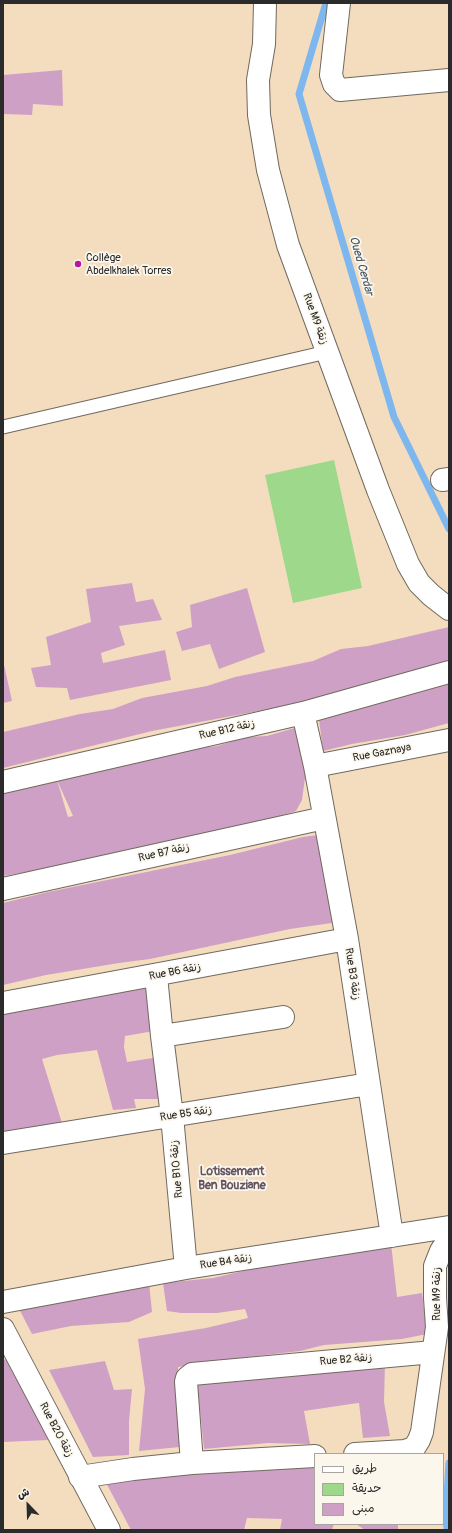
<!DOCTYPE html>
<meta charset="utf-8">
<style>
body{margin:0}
#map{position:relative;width:452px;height:1533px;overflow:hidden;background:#f4ddbf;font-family:Pangolin,"Playpen Sans Arabic",sans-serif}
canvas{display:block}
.frame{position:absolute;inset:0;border:4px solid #2b2b2b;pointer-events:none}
.legend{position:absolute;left:314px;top:1453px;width:130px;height:72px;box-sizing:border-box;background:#fbf7ec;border:1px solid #a8a59f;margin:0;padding:5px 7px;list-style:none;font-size:12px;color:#2b2b2b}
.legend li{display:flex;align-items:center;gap:8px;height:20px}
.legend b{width:20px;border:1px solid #a8a59f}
.north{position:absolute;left:8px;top:1485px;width:40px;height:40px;-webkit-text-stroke:3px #fbf7ec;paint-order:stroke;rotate:337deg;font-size:11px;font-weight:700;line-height:16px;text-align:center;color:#2b2b2b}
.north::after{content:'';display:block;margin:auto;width:14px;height:18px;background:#2b2b2b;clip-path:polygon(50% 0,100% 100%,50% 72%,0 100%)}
</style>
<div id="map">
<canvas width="452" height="1533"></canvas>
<div class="frame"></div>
<ul class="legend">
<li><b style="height:5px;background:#fff"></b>طريق</li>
<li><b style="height:11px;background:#9ed88b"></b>حديقة</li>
<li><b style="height:11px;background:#cfa0c5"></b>مبنى</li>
</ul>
<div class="north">ش</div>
</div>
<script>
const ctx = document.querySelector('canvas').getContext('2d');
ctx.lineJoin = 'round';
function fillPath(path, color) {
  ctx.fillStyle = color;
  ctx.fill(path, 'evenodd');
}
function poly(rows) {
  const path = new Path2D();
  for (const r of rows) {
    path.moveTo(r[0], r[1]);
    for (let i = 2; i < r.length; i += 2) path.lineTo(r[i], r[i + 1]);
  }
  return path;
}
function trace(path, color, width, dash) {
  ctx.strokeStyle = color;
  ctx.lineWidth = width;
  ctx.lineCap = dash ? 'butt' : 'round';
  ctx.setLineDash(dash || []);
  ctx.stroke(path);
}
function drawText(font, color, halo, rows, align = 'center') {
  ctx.font = font + ' Pangolin,"Playpen Sans Arabic",sans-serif';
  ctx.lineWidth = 3.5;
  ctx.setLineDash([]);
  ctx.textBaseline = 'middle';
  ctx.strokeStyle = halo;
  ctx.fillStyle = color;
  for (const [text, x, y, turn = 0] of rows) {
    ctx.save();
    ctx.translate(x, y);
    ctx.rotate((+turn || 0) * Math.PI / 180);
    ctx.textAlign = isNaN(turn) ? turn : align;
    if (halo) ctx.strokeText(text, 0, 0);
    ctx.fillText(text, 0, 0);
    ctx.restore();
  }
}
fillPath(poly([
 [334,460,362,588,293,603,265,475]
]), '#9ed88b');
trace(poly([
 [326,3,299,94,394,417,449,529],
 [447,1530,446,1511,449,1463]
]), '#7eb7ee', 7);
fillPath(poly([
 [62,70,63,106,33,104,32,115,3,114,3,75],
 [132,583,136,602,153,599,162,620,119,626,125,645,101,653,103,663,165,650,171,680,70,700,67,688,36,687,31,668,51,665,46,637,91,622,86,589],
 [247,588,265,652,219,669,210,644,182,651,176,632,192,627,190,605],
 [449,627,449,664,347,692,319,697,280,707,152,731,3,768,3,732,80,714,113,709,142,698,207,686,235,677,313,661,341,649,368,646],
 [3,660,12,701,3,703],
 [449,682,449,723,405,735,352,744,323,751,318,712],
 [298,727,307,764,302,800,296,811,265,821,130,849,55,867,3,876,3,788,57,780,68,817,73,816,57,780,186,750,217,746,246,737,267,736],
 [326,834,339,922,290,929,150,959,119,963,46,975,3,985,3,903,48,892,230,855,303,837],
 [152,985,154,1031,125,1036,124,1047,127,1062,159,1057,160,1099,134,1099,136,1108,113,1110,97,1050,57,1055,42,1059,62,1123,3,1134,3,1012],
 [391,1243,397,1297,422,1293,427,1334,402,1339,324,1345,300,1351,248,1357,178,1367,180,1447,139,1451,145,1389,138,1339,206,1328,248,1318,245,1309,217,1313,181,1313,167,1311,163,1283,213,1278,265,1266,344,1254],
 [149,1283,152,1312,129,1322,71,1326,32,1334,16,1303],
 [8,1359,31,1400,48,1440,3,1442,3,1360],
 [105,1361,114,1390,132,1389,129,1421,129,1455,93,1457,49,1370],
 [385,1363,384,1402,390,1436,363,1438,359,1403,351,1404,304,1411,310,1444,268,1443,204,1449,197,1382,238,1382,269,1374],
 [315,1464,315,1524,334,1524,332,1530,280,1530,282,1519,247,1518,244,1530,131,1530,103,1477],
 [356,1524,398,1524,398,1530,365,1530]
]), '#cfa0c5');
const lane = poly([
 [3,427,327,352]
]);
const street = poly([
 [265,3,264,44,258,80,259,115,268,170,288,245,378,490,408,564,419,583,431,595,449,609],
 [339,3,331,75,334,84,340,90,449,80],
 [442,480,449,479],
 [303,713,315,766,347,939,392,1236],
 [315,766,449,740],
 [3,782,303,713,449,672],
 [3,889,324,818],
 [156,976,162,1036,172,1116,186,1268],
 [3,1003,347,939],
 [162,1036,283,1017],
 [3,1143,369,1084],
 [3,1302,186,1268,449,1227],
 [355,1454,405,1451,414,1448,419,1440,422,1432,437,1327,435,1298,435,1266,441,1251,449,1239],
 [192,1463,186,1382,187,1378,192,1374,433,1352],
 [80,1477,133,1469,192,1463,315,1456]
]);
const secondary = poly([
 [3,1329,109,1530]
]);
trace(lane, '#71695f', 15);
trace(street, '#71695f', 24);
trace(secondary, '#71695f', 24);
trace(lane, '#fff', 13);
trace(street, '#fff', 22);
trace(secondary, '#fff', 22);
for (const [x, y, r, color] of [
 [78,264,4,"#b5179e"]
]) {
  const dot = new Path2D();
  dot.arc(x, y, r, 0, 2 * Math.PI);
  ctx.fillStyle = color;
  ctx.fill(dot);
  trace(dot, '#fbf7ec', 1.5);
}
drawText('11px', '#2b2b2b', '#fbf7ec', [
 ["Collège",86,258],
 ["Abdelkhalek Torres",86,271]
], 'left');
drawText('11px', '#2b2b2b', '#fbf7ec', [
 ["Rue M9 زنقة",315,319,70],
 ["Rue B12 زنقة",227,730,-13],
 ["Rue Gaznaya",382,753,-11],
 ["Rue B7 زنقة",164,853,-13],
 ["Rue B6 زنقة",175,972,-11],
 ["Rue B3 زنقة",352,974,81],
 ["Rue B5 زنقة",186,1114,-9],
 ["Rue B10 زنقة",177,1169,-95],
 ["Rue B4 زنقة",226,1262,-9],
 ["Rue M9 زنقة",437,1294,-90],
 ["Rue B2 زنقة",346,1360,-5],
 ["Rue B20 زنقة",56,1430,62]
]);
drawText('italic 12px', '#456', '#fbf7ec', [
 ["Oued Cerdar",361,266,74]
]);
drawText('bold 12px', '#645461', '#fbf7ec', [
 ["Lotissement",232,1172],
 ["Ben Bouziane",232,1186]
]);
</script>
